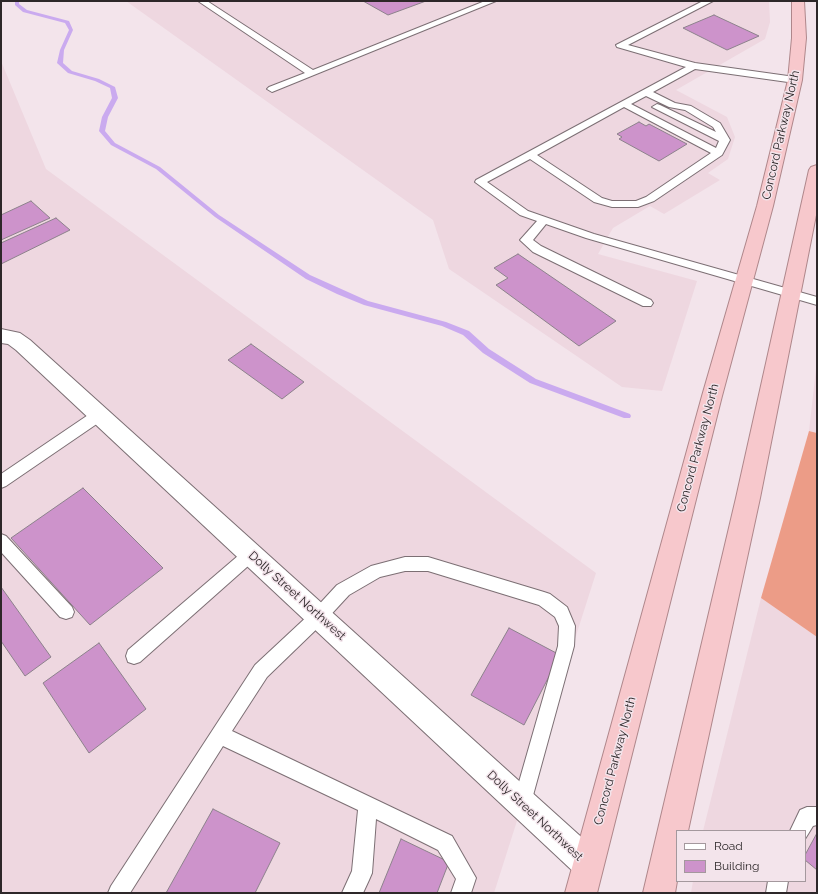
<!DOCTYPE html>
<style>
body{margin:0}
#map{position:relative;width:818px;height:894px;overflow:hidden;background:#f3e4eb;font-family:Raleway,sans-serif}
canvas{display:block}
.frame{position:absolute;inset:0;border:2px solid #2d2729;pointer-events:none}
.legend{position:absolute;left:676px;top:830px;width:130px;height:52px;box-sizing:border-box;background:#f3e4eb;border:1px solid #a4989d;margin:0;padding:5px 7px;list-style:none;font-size:12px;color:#2d2729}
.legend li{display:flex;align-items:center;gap:8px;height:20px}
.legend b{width:20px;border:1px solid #a4989d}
</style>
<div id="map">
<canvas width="818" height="894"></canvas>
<div class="frame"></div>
<ul class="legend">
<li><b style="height:5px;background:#fff"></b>Road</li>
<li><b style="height:11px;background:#cd93cb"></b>Building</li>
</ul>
</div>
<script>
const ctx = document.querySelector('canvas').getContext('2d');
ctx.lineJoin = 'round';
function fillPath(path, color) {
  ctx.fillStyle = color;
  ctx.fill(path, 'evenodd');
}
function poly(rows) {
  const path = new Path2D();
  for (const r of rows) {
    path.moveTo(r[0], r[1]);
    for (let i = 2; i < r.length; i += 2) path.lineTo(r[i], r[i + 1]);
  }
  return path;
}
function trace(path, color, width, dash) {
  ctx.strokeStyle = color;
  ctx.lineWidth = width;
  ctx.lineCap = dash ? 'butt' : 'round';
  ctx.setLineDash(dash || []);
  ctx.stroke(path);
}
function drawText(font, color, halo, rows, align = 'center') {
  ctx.font = font + ' Raleway,sans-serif';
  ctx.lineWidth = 3;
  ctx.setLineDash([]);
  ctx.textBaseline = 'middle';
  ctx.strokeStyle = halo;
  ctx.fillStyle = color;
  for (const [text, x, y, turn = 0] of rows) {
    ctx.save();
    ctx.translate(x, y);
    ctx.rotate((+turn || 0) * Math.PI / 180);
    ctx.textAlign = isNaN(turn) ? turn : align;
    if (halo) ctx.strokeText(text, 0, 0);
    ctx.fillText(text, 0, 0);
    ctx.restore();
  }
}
fillPath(poly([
 [126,1,769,1,770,22,765,39,676,90,727,117,735,137,728,159,708,173,720,180,664,214,650,206,613,228,598,254,697,281,662,391,622,387,449,269,433,220],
 [1,61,46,169,596,573,494,893,1,893],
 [817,360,817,433,809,431],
 [761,598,817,637,817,893,691,893,693,881,805,881,805,831,703,831]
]), '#eed7e0');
fillPath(poly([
 [809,431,817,433,817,637,761,598]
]), '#ec9c87');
fillPath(poly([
 [15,1,19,1,19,4,27,10,69,21,73,30,64,50,63,63,72,71,99,79,115,87,118,98,108,117,105,131,115,143,160,167,219,215,310,275,368,301,446,322,469,331,489,349,536,379,630,414,631,416,630,418,624,418,530,383,483,353,463,335,442,326,364,305,337,294,306,279,215,217,156,169,111,145,99,131,102,117,112,98,110,88,95,81,68,73,57,63,60,50,69,30,65,23,23,12,15,5,15,1]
]), '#caaaef');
const building = poly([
 [363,1,426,1,388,15,363,1],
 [714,15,759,36,727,50,683,28,714,15],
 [639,122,646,126,649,124,687,144,659,161,619,139,622,137,617,134,639,122],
 [31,201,50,218,1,240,1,215,31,201],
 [56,218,70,230,1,264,1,243,56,218],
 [518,254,616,321,579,346,496,285,508,278,494,268,518,254],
 [251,344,304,382,282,399,228,360,251,344],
 [83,488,163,568,90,625,11,538,83,488],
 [1,587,51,657,25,676,1,641,1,587],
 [509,628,560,655,524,725,471,695,509,628],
 [99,643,146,709,89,753,43,683,99,643],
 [213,809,280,843,255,893,166,893,213,809],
 [817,833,817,870,805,860,805,855,817,833],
 [401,839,449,862,437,893,379,893,401,839]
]);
fillPath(building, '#cd93cb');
trace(building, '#8d828c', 1);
const service = poly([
 [198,1,207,1,313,70,485,1,496,1,272,92,267,89,269,87,305,73,198,1],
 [703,1,713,1,628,45,695,63,795,77,800,80,795,83,695,69,653,92,675,103,691,106,720,123,730,140,722,155,654,201,638,207,612,207,594,202,530,159,487,182,528,211,594,234,817,297,817,305,586,238,546,224,533,240,541,246,651,300,653,303,651,306,643,306,533,252,520,240,537,221,520,215,475,182,476,180,686,67,617,47,616,45,703,1],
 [646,96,669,107,685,110,713,127,716,132,660,105,657,104,652,107,719,141,716,148,631,104,646,96],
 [624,107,711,153,646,197,636,201,612,201,602,198,537,155,624,107],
 [99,410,104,411,106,415,104,419,6,486,1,488,1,474,94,411,99,410],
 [1,534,6,536,72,607,74,612,72,617,66,619,60,617,1,552,1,534],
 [251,547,256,549,259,554,256,559,140,662,134,664,128,662,126,656,128,650,246,549,251,547],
 [405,557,428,557,544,592,550,594,567,607,575,626,574,646,529,810,522,812,515,810,513,803,558,646,559,626,555,617,539,605,428,571,405,571,380,577,349,595,325,621,267,677,232,731,452,836,476,878,471,893,451,893,456,879,438,850,376,819,372,873,369,880,363,893,342,893,352,871,358,810,223,746,130,893,108,893,111,886,255,665,313,611,337,585,371,566,405,557],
 [807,807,817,807,817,825,813,826,805,839,805,831,790,831,800,810,807,807],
 [768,881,788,881,786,893,766,893,768,881]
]);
const minor = poly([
 [1,329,20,333,30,340,599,853,603,864,599,875,588,879,577,875,16,350,8,344,1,343,1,329]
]);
const trunk = poly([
 [792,1,804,1,806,38,802,80,773,206,722,396,597,893,565,893,702,396,757,206,788,80,792,38,792,1],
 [817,165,817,210,760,498,688,831,677,831,677,881,675,893,643,893,736,498,809,170,811,167,817,165]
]);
trace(service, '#7c6f74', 2);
trace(minor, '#7c6f74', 2);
trace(trunk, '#af878b', 2);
fillPath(service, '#fff');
fillPath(minor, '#fff');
fillPath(trunk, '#f7c8cc');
drawText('12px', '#2d2729', '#f3e4eb', [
 ["Concord Parkway North",781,135,-77],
 ["Concord Parkway North",698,448,-75],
 ["Dolly Street Northwest",297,596,42],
 ["Concord Parkway North",615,761,-75],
 ["Dolly Street Northwest",535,816,43]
]);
</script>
